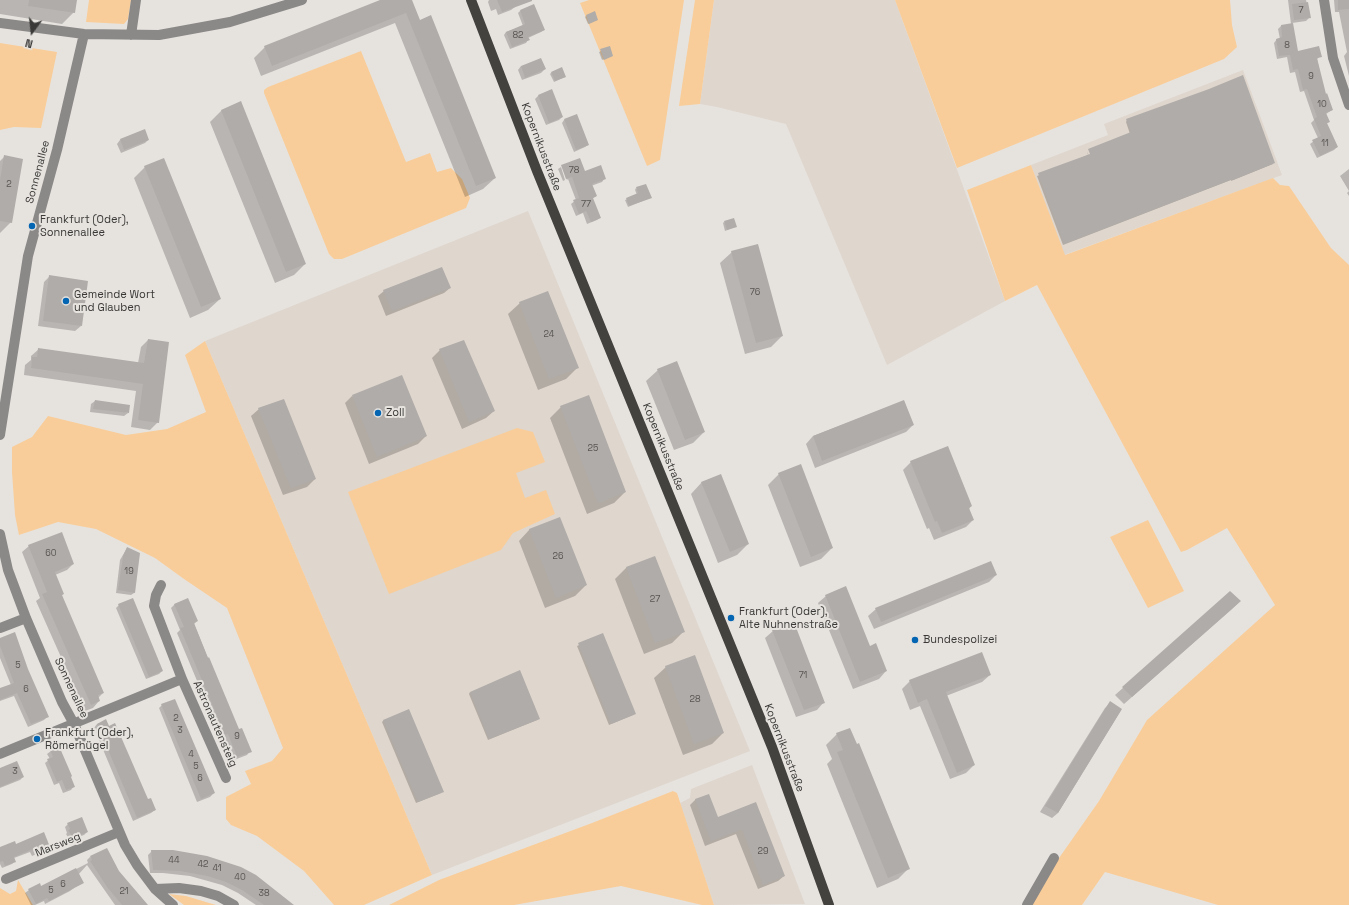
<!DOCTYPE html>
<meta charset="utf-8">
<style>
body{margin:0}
#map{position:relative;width:1349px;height:905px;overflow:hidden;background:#e6e3df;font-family:"Space Grotesk",sans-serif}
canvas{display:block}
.north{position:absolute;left:12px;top:12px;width:40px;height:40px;-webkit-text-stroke:3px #e6e3df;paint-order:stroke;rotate:195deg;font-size:11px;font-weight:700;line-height:16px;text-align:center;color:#3a3937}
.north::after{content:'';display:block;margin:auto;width:14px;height:18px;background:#3a3937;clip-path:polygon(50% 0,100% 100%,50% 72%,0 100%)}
</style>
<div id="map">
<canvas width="1349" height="905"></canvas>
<div class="north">N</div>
</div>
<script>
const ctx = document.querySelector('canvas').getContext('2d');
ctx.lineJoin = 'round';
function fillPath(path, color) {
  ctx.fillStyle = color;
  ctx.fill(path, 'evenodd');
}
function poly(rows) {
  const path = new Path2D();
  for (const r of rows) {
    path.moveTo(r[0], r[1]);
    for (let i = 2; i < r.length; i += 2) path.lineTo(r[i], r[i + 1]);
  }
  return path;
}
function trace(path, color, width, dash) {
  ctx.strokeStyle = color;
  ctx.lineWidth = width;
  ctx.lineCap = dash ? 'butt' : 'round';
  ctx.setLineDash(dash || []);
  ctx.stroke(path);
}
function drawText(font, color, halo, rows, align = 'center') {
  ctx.font = font + ' "Space Grotesk",sans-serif';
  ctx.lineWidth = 4;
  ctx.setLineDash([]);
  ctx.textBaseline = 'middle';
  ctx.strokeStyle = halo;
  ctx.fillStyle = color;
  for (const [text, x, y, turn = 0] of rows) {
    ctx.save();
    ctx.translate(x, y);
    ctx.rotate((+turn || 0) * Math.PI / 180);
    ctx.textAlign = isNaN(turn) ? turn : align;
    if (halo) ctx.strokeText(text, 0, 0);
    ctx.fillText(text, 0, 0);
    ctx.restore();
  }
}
fillPath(poly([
 [714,0,895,0,1005,301,887,365,786,124,717,107,700,104],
 [1243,70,1282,175,1064,255,1031,165,1108,135,1104,124],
 [528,211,750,751,432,875,205,341],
 [752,765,805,904,714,905,680,803,690,798,691,789]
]), '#dfd6cd');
fillPath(poly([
 [89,0,131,0,128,19,124,24,86,22],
 [589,0,684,0,660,160,647,166,580,3],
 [695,0,714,0,700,104,679,106],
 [895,0,1230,0,1232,25,1237,47,1224,59,957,168],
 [0,43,57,52,41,128,14,127,0,130],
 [361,51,406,162,430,153,437,172,451,168,462,179,470,198,466,208,342,259,334,259,329,254,264,93,264,90,268,87],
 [1031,165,1065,255,1273,178,1280,185,1289,186,1331,248,1349,265,1349,905,1218,905,1105,872,1082,905,1026,905,1099,801,1147,720,1275,605,1227,528,1187,550,1181,552,1037,285,1005,301,967,190],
 [205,341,432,875,364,905,334,905,304,871,257,836,231,825,226,819,226,797,251,784,245,771,272,761,283,748,227,608,184,579,155,558,96,529,58,522,19,535,15,515,12,472,12,447,32,437,48,416,126,435,167,429,206,412,185,355],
 [517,428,533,432,545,462,516,473,525,498,546,490,555,514,513,533,501,550,389,594,348,492],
 [1148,520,1184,591,1148,608,1110,537],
 [673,791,677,793,714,905,702,905,621,886,514,905,389,905,439,880,592,823],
 [18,880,33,905,0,905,0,888,10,894,16,891],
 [169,894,186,896,216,905,184,905]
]), '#f9cd99');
fillPath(poly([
 [0,0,75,0,74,12,62,24,0,14],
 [382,0,411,0,419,21,495,178,483,189,465,197,395,23,261,76,254,58,265,47],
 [489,0,512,0,515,7,511,10,498,15,496,9,491,11,488,2],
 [1288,0,1306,0,1310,17,1306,21,1292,23,1297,52,1321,56,1317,59,1325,95,1332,110,1326,114,1329,122,1326,124,1337,147,1334,150,1317,158,1310,144,1318,138,1311,123,1314,120,1304,91,1300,92,1295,72,1290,73,1287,57,1277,59,1274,43,1277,39,1280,39,1278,29,1281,26,1291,24],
 [1334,0,1349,0,1349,76,1344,56,1347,52,1339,12,1335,12],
 [534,5,544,30,541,32,528,38,528,40,526,43,510,49,504,35,506,32,523,26,518,13,520,11],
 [586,16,597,20,588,24,585,17],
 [609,47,612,56,602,60,599,52],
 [521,66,545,69,541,73,522,80,518,70],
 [552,72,565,77,554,82,550,74],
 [551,90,562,117,559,120,546,125,535,99,538,96],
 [222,110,305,264,294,275,275,283,210,122],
 [576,116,588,145,585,147,574,152,562,123,564,120],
 [1127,120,1273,164,1231,181,1231,180,1063,245,1037,176,1088,155,1087,151,1090,159,1130,134,1126,122],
 [144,130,148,140,145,143,121,153,117,144,120,140],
 [5,156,11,222,0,233,0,161],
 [579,160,584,172,605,178,602,182,591,186,596,196,592,199,600,217,597,220,587,224,583,213,576,216,571,204,576,200,568,179,567,180,562,166,561,166],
 [145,167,220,299,208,310,190,318,134,178],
 [561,167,565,180,563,181,558,169],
 [1349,169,1349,196,1347,193,1349,191,1340,176],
 [636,188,650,198,628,207,625,200,637,195,635,190],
 [724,222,735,227,725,231,723,223],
 [732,252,782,336,771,347,745,354,720,263],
 [50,276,81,326,75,331,38,326,44,282],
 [450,288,444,293,386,316,378,296,384,291],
 [520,303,577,368,566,379,538,390,508,314],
 [148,340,158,422,150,430,131,427,136,391,24,375,25,365,31,360,31,356,39,349,138,363,141,347],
 [440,350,494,411,486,418,462,429,432,358],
 [658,370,704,432,693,443,674,450,646,381],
 [352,396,426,436,418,444,369,464,345,403],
 [95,401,128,413,124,416,90,412,91,404],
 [904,401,913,425,906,432,815,468,806,444,813,436],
 [561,407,625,492,614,503,587,514,550,418],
 [259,409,315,479,307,487,283,495,251,416],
 [911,462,971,506,969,509,973,520,966,527,934,540,929,528,927,529,903,470],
 [779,474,832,548,821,559,800,567,768,485],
 [702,482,748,544,737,555,718,563,691,494],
 [530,529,586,585,575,596,545,608,519,541],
 [29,546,73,564,67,570,55,575,63,594,61,596,103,693,98,698,99,701,93,708,85,711,36,601,40,598,22,552],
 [127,548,134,593,131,595,116,593,120,560],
 [655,557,683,632,672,643,644,654,615,579,626,568],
 [996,575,989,582,874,629,868,616,876,609],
 [1230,593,1240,601,1232,609,1124,704,1115,695],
 [826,596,870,647,886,671,879,679,853,689,818,603],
 [175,604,197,621,194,624,238,731,250,751,247,755,234,760,224,737,221,738,177,633,180,630,171,608],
 [119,605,162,671,159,674,146,679,116,608],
 [773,631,824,702,817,710,796,717,765,638],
 [602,634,633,715,609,725,577,646],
 [0,639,27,670,48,716,44,720,28,727,14,696,0,701,0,690,11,685,0,658],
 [666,667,723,733,712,744,683,755,654,678],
 [990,675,982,682,946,696,974,765,966,773,950,779,920,706,910,710,902,689,910,681],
 [470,692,537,720,488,740,469,694],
 [1110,703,1121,710,1058,813,1052,818,1040,812,1105,708],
 [162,705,214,793,210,797,197,802,159,708],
 [384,720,441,793,416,803,382,722],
 [106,721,147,800,155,810,151,813,133,821,94,728,97,724],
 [837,734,909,868,898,879,877,888,827,764,832,759,826,745],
 [51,751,74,786,71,790,63,793,59,783,54,785,45,763,50,759,47,754],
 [0,769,23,777,20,780,0,788],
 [696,799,717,818,755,803,784,876,778,881,758,889,736,834,705,846,690,805],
 [68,824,87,832,84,835,70,840,66,834,67,833,65,827],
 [16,845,49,847,46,850,32,856,30,852,14,858,15,861,12,864,2,868,0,864,0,848],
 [152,851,290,905,256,905,238,893,222,885,190,876,163,873,150,873,148,855],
 [90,857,118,871,147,905,115,905,87,865,70,884,74,888,70,891,45,904,44,901,35,905,31,905,25,893,29,890,41,887,88,863,87,860]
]), '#0003');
fillPath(poly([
 [29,0,77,0,75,13,28,6],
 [380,0,412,0,420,20,431,15,496,178,476,186,406,13,272,66,264,46],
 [497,0,532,0,532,1,502,12],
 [1338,0,1349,0,1349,9,1338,10],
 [1308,2,1311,18,1294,20,1292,4],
 [534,4,545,30,528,37,530,40,512,47,506,32,525,24,520,10],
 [595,11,598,20,589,24,586,15],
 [1293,23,1298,51,1319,46,1322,57,1317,58,1326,94,1327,93,1333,110,1326,113,1330,122,1327,123,1338,147,1320,156,1312,140,1321,136,1314,119,1317,117,1307,89,1303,90,1298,69,1293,70,1290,55,1279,56,1276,39,1282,37,1281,25],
 [610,46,613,56,604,60,600,49],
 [541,58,546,69,525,78,521,66],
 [562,67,566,77,555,81,551,72],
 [1243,75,1275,163,1233,180,1233,179,1064,244,1038,173,1090,154,1088,149,1131,132,1126,119,1209,89],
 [552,89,563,117,549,123,538,95],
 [241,101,306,264,286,272,221,110],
 [577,114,589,145,576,150,564,119],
 [145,129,149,140,124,150,120,139],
 [4,155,23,159,12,223,0,221,0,180],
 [164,158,221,299,201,307,144,166],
 [580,158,585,171,601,165,606,179,592,184,597,196,593,198,601,218,591,222,586,211,579,214,573,200,579,198,572,177,566,179,561,165],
 [646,184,652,198,629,206,626,198,638,193,636,187],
 [734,218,737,227,727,230,724,221],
 [758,244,783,336,756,343,731,251],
 [442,267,451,288,392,311,383,290],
 [49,275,88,281,82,326,43,321],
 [548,291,579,368,549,379,519,302],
 [148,339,169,342,159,423,138,420,143,384,31,368,32,357,37,357,38,348,144,363],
 [464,340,495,411,469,422,439,349],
 [677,361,705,432,685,440,657,369],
 [402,375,427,436,377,457,352,395],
 [589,395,626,492,598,503,560,406],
 [284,399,316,479,291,488,258,408],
 [95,400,130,405,129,413,93,409],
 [904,400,914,425,822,461,813,436],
 [948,446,972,506,969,508,974,520,942,533,937,521,935,522,910,461],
 [801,464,833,548,811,557,778,473],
 [721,474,749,544,730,552,701,482],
 [560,517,587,585,556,598,529,529],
 [62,532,74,564,55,572,64,594,62,595,104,693,98,695,100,701,91,705,42,594,47,592,28,545],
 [127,547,140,553,135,593,118,590,123,556],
 [655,556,685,632,655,643,626,567],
 [991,561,997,575,881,622,875,608],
 [846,586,870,646,876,643,887,671,860,682,825,595],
 [1230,591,1241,601,1132,697,1122,687],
 [133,598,163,671,149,677,118,604],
 [188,598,198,621,194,623,208,658,209,657,239,729,242,728,252,752,237,757,228,734,225,735,180,628,184,627,174,604],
 [794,622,825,703,804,710,772,630],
 [15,632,28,669,49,717,31,724,17,693,0,700,0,688,14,683,0,646,0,638],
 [603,633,636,714,611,724,578,643],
 [982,652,991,675,946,692,975,765,957,773,927,699,918,703,909,680],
 [695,655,724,733,694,744,665,666],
 [520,670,540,719,489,739,470,692],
 [175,699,215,793,201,799,161,704],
 [1110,701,1122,709,1058,813,1045,806],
 [409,709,444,792,418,802,383,720],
 [106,719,109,726,115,723,148,799,151,798,156,810,137,818,97,724],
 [850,728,857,744,859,743,910,869,888,878,837,752,843,750,836,733],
 [59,746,72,776,71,777,75,787,66,790,62,780,57,782,47,759,53,757,50,750],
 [17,761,24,777,0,787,0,768],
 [709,794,718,817,756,802,785,876,763,885,742,829,711,841,695,799],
 [82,817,88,832,73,838,68,830,70,829,67,823],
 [44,832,50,847,35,853,33,849,14,857,16,862,5,866,3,861,0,862,0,847,15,841,16,844],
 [107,848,119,871,148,905,122,905,107,887,90,861,92,860,90,856],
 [151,850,173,850,207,856,241,867,256,875,294,905,264,905,242,890,226,882,207,876,180,871,153,870],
 [76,868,84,883,49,901,47,898,36,904,28,889,40,883,41,886]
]), '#b0aca9');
trace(poly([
 [1324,0,1333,58,1349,105],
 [0,23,84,34,159,35,230,22,302,0],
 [131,35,136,0],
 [0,435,28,256,57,150,84,34],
 [0,534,8,570,26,618,62,702,74,724,125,845,137,865,155,889,173,905],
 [161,585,156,595,154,606,182,679,226,778],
 [0,628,26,618],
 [0,754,182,679],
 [6,879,119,832],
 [155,889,179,888,201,891,218,896,234,905],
 [1027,905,1054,858]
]), '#8b8988', 10);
trace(poly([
 [471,0,537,171,772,747,829,905]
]), '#44423f', 10);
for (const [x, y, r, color] of [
 [32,226,4,"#0465b2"],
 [66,301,4,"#0465b2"],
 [378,413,4,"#0465b2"],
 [731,618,4,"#0465b2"],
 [915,640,4,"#0465b2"],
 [37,739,4,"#0465b2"]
]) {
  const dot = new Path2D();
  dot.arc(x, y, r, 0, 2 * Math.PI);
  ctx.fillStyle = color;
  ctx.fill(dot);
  trace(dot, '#e6e3df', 1.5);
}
drawText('9px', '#585654', null, [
 ["7",1301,11],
 ["82",518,36],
 ["8",1287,46],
 ["9",1311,77],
 ["10",1322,105],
 ["11",1325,144],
 ["78",574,171],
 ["2",9,185],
 ["77",586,205],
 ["76",755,293],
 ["24",549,335],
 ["25",593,449],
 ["60",51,554],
 ["26",558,557],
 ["19",129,572],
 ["27",655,600],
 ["5",18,666],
 ["71",803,676],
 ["6",26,690],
 ["28",695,700],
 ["2",176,719],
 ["3",180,731],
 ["9",237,737],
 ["4",191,755],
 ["5",196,767],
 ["3",15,772],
 ["6",200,779],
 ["29",763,852],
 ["44",174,861],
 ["42",203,865],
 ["41",217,869],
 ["40",240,878],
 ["6",63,885],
 ["5",51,891],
 ["21",124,892],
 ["38",264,894]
]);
drawText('11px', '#3a3937', '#e6e3df', [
 ["Kopernikusstraße",541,147,69],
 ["Sonnenallee",38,172,-75],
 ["Kopernikusstraße",663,447,68],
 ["Sonnenallee",71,688,65],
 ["Astronautensteig",215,724,66],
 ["Kopernikusstraße",784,748,69],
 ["Marsweg",58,845,-22]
]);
drawText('11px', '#3a3937', '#e6e3df', [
 ["Frankfurt (Oder),",40,220],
 ["Sonnenallee",40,233],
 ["Gemeinde Wort",74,295],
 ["und Glauben",74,308],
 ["Zoll",386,413],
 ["Frankfurt (Oder),",739,612],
 ["Alte Nuhnenstraße",739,625],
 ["Bundespolizei",923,640],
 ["Frankfurt (Oder),",45,733],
 ["Römerhügel",45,746]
], 'left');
</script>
